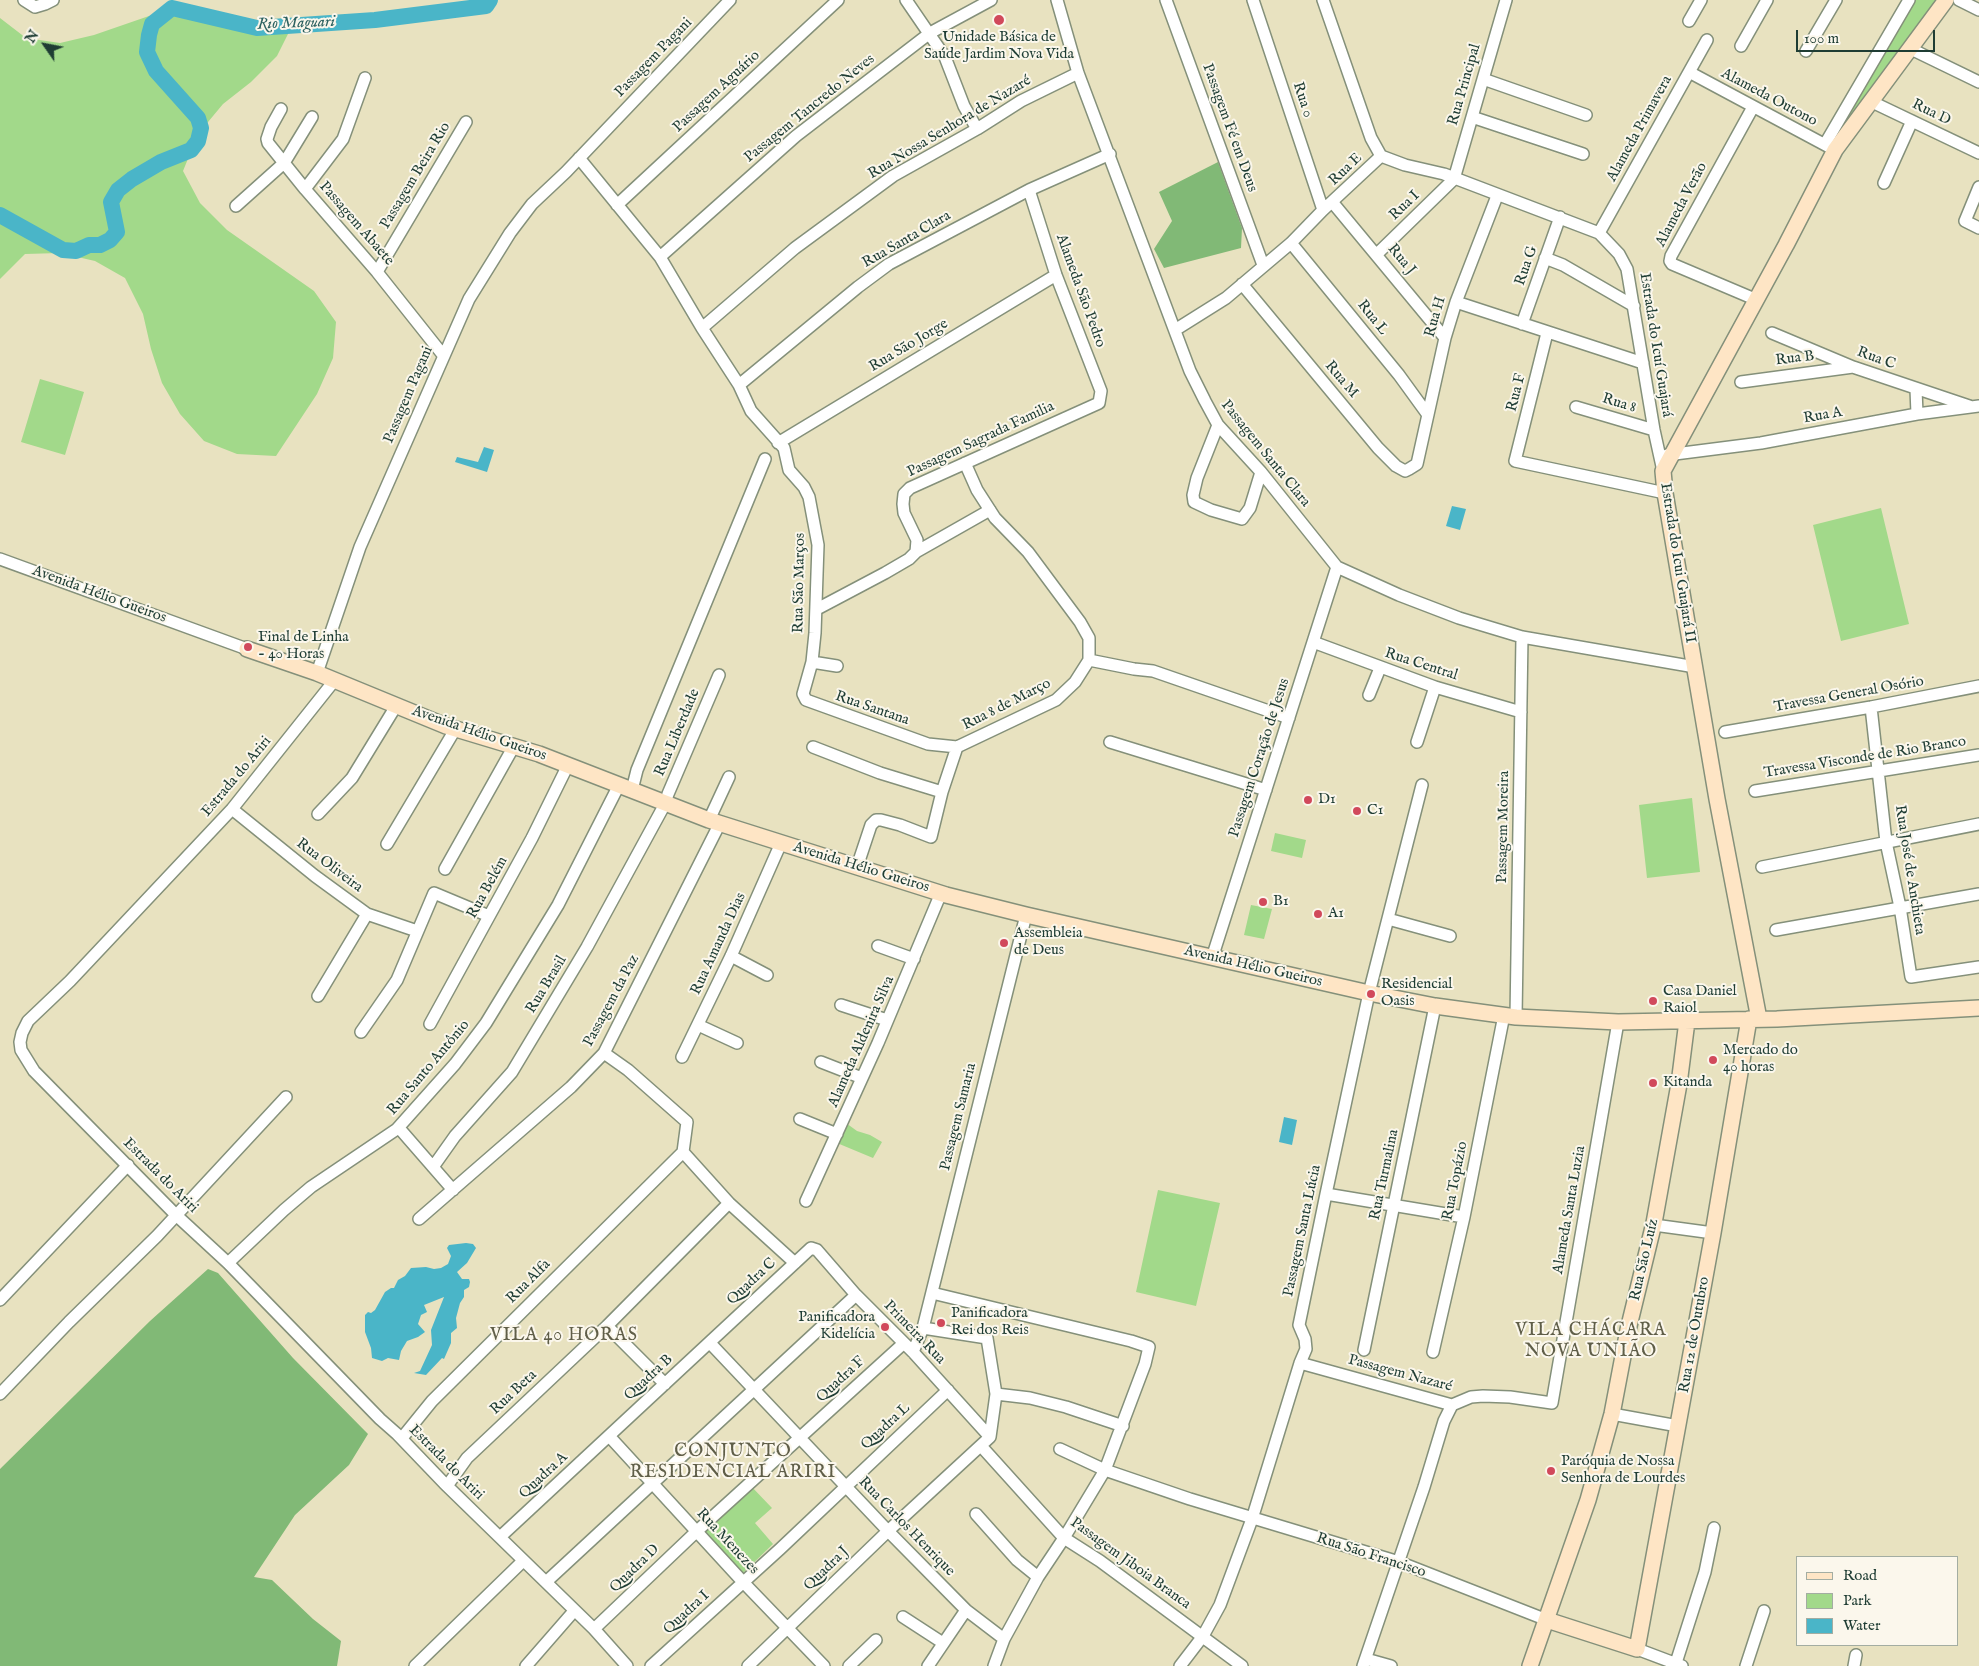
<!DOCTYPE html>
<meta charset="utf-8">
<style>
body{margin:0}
#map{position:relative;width:1979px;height:1666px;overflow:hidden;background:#e8e2c0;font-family:"IM FELL English",serif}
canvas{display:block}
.legend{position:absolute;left:1796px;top:1556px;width:162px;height:90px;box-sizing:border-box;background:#fbf7ec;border:1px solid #a3ada2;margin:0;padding:6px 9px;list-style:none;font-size:15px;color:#1f3d34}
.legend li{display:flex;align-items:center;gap:10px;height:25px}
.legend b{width:25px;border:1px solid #a3ada2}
.north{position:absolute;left:20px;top:20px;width:50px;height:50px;-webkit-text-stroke:4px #fbf7ec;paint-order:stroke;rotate:303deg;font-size:14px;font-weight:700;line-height:20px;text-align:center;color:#1f3d34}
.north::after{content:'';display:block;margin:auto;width:18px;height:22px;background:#1f3d34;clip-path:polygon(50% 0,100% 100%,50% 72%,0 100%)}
.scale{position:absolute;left:1796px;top:30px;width:139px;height:22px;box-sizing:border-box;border:2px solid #1f3d34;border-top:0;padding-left:6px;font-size:15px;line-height:18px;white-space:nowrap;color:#1f3d34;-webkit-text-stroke:4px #fbf7ec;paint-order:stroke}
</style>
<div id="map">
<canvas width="1979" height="1666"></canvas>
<ul class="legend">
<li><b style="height:6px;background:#fee5c5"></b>Road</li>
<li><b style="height:14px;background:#a2d98a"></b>Park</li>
<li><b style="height:14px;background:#4ab5c8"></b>Water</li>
</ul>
<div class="north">N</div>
<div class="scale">100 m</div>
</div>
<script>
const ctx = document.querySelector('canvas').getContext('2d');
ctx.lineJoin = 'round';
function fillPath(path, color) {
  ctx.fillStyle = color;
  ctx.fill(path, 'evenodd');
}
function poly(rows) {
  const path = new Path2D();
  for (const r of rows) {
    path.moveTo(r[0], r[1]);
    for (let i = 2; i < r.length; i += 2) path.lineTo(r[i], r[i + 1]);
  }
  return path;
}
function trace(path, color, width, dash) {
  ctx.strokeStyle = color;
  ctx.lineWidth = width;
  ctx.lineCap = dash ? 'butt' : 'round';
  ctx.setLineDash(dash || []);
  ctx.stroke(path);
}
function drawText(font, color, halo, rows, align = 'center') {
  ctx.font = font + ' "IM FELL English",serif';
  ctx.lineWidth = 4;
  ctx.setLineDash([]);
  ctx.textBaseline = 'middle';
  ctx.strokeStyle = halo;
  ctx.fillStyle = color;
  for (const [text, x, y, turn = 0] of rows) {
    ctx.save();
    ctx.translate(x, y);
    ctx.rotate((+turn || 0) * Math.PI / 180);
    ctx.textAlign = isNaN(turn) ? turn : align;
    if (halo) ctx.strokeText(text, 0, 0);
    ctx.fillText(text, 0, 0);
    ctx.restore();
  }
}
fillPath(poly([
 [1915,0,1939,0,1844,133,1836,134],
 [175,11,280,23,288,34,277,56,251,82,223,104,198,134,183,171,200,203,227,230,314,291,336,322,333,358,317,394,276,456,237,454,204,441,180,414,162,383,151,349,143,314,125,278,95,261,60,253,25,254,0,279,0,18,26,38,60,43,94,35,149,16],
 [40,379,84,392,65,455,21,442],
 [1881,508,1909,624,1841,641,1813,525],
 [1692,798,1700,872,1647,878,1639,805],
 [1275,833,1306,840,1302,858,1271,851],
 [1251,905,1272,909,1264,939,1244,935],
 [846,1123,857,1131,870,1135,882,1142,873,1158,837,1143],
 [1158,1190,1220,1203,1196,1306,1136,1292],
 [750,1485,772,1508,755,1523,773,1544,742,1574,701,1532]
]), '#a2d98a');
fillPath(poly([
 [1218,162,1242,228,1241,248,1164,268,1154,249,1172,221,1159,192],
 [208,1269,218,1273,293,1358,368,1434,349,1465,295,1515,254,1577,272,1580,313,1619,341,1641,337,1666,0,1666,0,1469,150,1321]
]), '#81b976');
fillPath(poly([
 [484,447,494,450,487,472,455,462,457,457,478,462],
 [1452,506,1466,509,1460,530,1446,526],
 [1284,1117,1297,1120,1292,1145,1279,1142],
 [466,1243,473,1244,476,1248,467,1263,457,1272,462,1279,469,1279,470,1282,469,1287,464,1290,464,1297,460,1303,456,1318,457,1328,451,1333,451,1343,444,1359,442,1358,426,1375,414,1373,420,1371,432,1345,431,1330,444,1297,424,1305,427,1312,421,1315,418,1324,425,1332,418,1337,407,1341,401,1351,399,1360,388,1358,382,1361,372,1358,371,1348,365,1332,365,1315,368,1312,371,1313,375,1310,385,1292,391,1288,394,1288,398,1280,405,1276,411,1268,426,1267,434,1269,441,1268,448,1264,451,1256,447,1248,449,1245]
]), '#4ab5c8');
trace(poly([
 [0,215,63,250,76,251,89,245,100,245,110,240,117,232,111,202,118,190,132,179,161,162,191,150,198,141,201,128,198,118,156,71,147,52,149,35,152,24,172,8,257,28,375,20,486,6,490,0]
]), '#4ab5c8', 16);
const street = poly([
 [24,0,35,7,45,4,53,0],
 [906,0,945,57,964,106,977,129],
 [1057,0,1078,73,1190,371,1205,401,1218,425,1261,472,1337,567,1399,595,1459,618,1522,637,1695,667],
 [1166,0,1263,265],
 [1253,0,1323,210],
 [1323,0,1371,138,1381,156],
 [1959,0,1979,10],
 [1689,21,1701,0],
 [1741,46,1767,0],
 [1911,49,1979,82],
 [1806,51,1836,0],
 [1689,72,1831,148],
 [1483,79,1586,115],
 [1870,101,1979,153],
 [1753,107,1671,256,1670,261,1672,264,1757,300],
 [281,109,271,127,267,139,268,143,305,189,377,272,443,355],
 [1472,117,1583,154],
 [1825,144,1909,0],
 [1381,156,1405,165,1444,174,1599,233,1619,254,1627,269,1654,430,1663,471],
 [579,158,660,257,702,328,739,385,751,411,784,448,789,470,804,487,809,497,818,545,815,633,812,662,803,694,806,700,928,744,957,747],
 [1884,183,1912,121],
 [1979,187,1965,221,1979,228],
 [305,189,343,139,365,78],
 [1333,203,1445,338],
 [617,205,838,0],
 [236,206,284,163,312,117],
 [1599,233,1707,40],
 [1291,243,1399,375,1428,415],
 [1377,254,1454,179,1506,0],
 [660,257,796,136,930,33,991,0],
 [1545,258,1563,265,1634,306],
 [377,272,466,122],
 [1242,284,1378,448,1396,466,1405,471,1409,469,1417,464,1445,338,1456,302,1497,196],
 [1456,302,1643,363],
 [1522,324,1560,217],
 [702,328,795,248,893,176,977,129,1021,101,1078,73],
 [1175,330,1226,298,1291,243,1323,210,1381,156],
 [1547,333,1515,461,1665,493],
 [1772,333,1853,367,1969,406],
 [1741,382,1853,367],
 [739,385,858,287,889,264,1029,190,1110,154],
 [1916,389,1917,414],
 [1576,407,1654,430],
 [1218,425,1197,478,1193,495,1194,502,1211,510,1242,519,1250,508,1261,472],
 [778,443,1056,275],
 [1667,455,1761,443,1917,414,1979,406],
 [916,552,917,540,904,513,903,504,904,494,910,488,1099,403,1101,391,1056,275,1029,190],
 [0,559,247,649],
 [817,609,885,573,909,559,916,552,990,510],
 [1313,642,1435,687,1521,712],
 [1089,660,1134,669,1153,671,1289,718],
 [812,662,837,666],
 [317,673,360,547,469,299,510,233,532,204,566,172,730,0],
 [334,681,232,809,70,981,28,1021,22,1033,20,1042,21,1050,34,1071,176,1215,228,1263,380,1419,397,1434,444,1483,594,1629,627,1666],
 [1369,695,1380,668],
 [1871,707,1886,842,1900,907,1911,977,1979,967],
 [1725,732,1871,707,1979,686],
 [1110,742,1266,790],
 [1417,742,1435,687],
 [813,747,880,773,942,792],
 [632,790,637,770,765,459],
 [1755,791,1979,755],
 [232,809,315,876,367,914,417,931],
 [318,814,352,778,396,706],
 [709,820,729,777],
 [387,844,456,728],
 [857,867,871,825,876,820,881,820,900,825,931,837,942,792,957,747,1056,700,1075,682,1089,660,1089,638,1080,622,1028,552,995,518,977,490,965,463],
 [1762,867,1979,824],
 [445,869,514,746],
 [1388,919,1450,936],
 [1776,930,1979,894],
 [878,946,914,959],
 [731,956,767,975],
 [1212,958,1337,567],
 [318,996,367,914],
 [841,1005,887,1020],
 [1516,1017,1522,637],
 [430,1024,532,838,568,765],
 [698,1025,737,1043],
 [361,1032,397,980,434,893,489,916],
 [604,1053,628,1070,687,1122,683,1152,729,1203,795,1263],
 [682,1057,731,956,781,843],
 [821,1062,862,1078],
 [800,1119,837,1134],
 [399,1128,453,1190],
 [433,1167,455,1136,512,1072,587,947,665,804,668,794,719,675],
 [1326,1194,1464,1217],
 [806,1201,878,1043,941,893],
 [419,1219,571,1087,604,1053,720,823],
 [1654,1225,1713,1233],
 [228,1263,284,1210,311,1187,397,1129,455,1064,486,1023,558,905,619,785],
 [932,1293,1131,1341,1149,1347,1145,1364,1105,1470,1064,1538,1038,1577,1004,1639,994,1666],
 [0,1300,128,1165],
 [607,1326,665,1384],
 [710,1343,888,1531,966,1610,1004,1639],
 [1364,1350,1435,1006],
 [913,1352,923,1328,1026,915],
 [1433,1352,1464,1217,1504,1015],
 [1300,1363,1452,1405,1471,1397,1483,1396,1510,1397,1552,1403,1618,1022],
 [0,1394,69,1322,157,1236,286,1097],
 [996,1394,1030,1398,1066,1407,1123,1426],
 [1612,1414,1678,1426],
 [609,1436,743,1582,824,1666],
 [402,1438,432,1401,683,1152],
 [981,1446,1064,1538,1100,1561,1242,1666],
 [1060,1449,1105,1470,1190,1499,1399,1562,1547,1620],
 [447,1486,467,1458,607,1326,729,1203],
 [976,1514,1017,1560,1038,1577],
 [500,1537,811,1248,817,1250,856,1295,913,1352,990,1437],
 [546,1582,856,1295],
 [903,1617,943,1643],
 [594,1629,697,1531,904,1343],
 [1637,1649,1682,1666],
 [1366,1659,1391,1666],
 [415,1666,523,1561],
 [526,1666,574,1611],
 [651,1666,780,1549,948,1390],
 [748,1666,888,1531,990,1437,996,1394,987,1338,923,1328],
 [849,1666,876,1640],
 [928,1666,966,1610],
 [1180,1666,1203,1636,1220,1605,1252,1519,1300,1363,1306,1349,1305,1339,1299,1325,1326,1194,1369,993,1422,785],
 [1363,1666,1424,1487,1444,1421,1452,1405],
 [1675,1666,1705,1572,1714,1528],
 [1746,1666,1764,1611],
 [1854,1666,1856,1655]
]);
const secondary = poly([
 [247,649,317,673,446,726,539,754,709,820,946,895,1026,915,1369,993,1435,1006,1516,1017,1618,1022,1777,1019,1979,1008],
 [1759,1019,1717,799,1665,493,1663,471,1786,245,1835,150,1946,0],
 [1547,1620,1637,1649,1713,1233,1749,1019],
 [1530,1666,1588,1500,1612,1414,1628,1330,1654,1223,1679,1084,1687,1021]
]);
trace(street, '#84907a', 14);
trace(secondary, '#84907a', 18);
trace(street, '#fff', 11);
trace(secondary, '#fee5c5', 15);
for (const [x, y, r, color] of [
 [999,20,6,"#d1495b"],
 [248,647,5,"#d1495b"],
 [1308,800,5,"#d1495b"],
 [1357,811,5,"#d1495b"],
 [1263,902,5,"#d1495b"],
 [1318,914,5,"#d1495b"],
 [1004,943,5,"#d1495b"],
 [1371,994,5,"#d1495b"],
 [1653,1001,5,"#d1495b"],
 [1713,1060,5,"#d1495b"],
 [1653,1083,5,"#d1495b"],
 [941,1323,5,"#d1495b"],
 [885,1327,5,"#d1495b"],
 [1551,1471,5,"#d1495b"]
]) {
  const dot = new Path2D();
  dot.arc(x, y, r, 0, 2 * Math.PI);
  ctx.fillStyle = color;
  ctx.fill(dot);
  trace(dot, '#fbf7ec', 2);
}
drawText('15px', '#1f3d34', '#fbf7ec', [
 ["Unidade Básica de",999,38,"center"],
 ["Saúde Jardim Nova Vida",999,55,"center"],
 ["Final de Linha",258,638],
 ["- 40 Horas",258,655],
 ["D1",1318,800],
 ["C1",1367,811],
 ["B1",1273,902],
 ["A1",1328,914],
 ["Assembleia",1014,934],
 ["de Deus",1014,951],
 ["Residencial",1381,985],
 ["Oasis",1381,1002],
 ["Casa Daniel",1663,992],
 ["Raiol",1663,1009],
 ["Mercado do",1723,1051],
 ["40 horas",1723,1068],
 ["Kitanda",1663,1083],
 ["Panificadora",951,1314],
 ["Rei dos Reis",951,1331],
 ["Panificadora",875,1318,"right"],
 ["Kidelícia",875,1335,"right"],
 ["Paróquia de Nossa",1561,1462],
 ["Senhora de Lourdes",1561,1479]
], 'left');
drawText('15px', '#1f3d34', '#fbf7ec', [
 ["Passagem Pagani",654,58,-46],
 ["Rua Principal",1465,85,-74],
 ["Passagem Aguário",717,92,-43],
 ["Alameda Outono",1769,98,28],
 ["Rua 0",1302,100,72],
 ["Passagem Tancredo Neves",810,109,-39],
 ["Rua D",1931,113,26],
 ["Rua Nossa Senhora de Nazaré",950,128,-31],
 ["Passagem Fé em Deus",1229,128,70],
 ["Alameda Primavera",1640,129,-61],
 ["Rua E",1346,170,-44],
 ["Passagem Beira Rio",416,176,-59],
 ["Alameda Verão",1682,205,-62],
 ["Rua I",1405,206,-44],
 ["Passagem Abaete",356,224,49],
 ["Rua Santa Clara",907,240,-30],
 ["Rua J",1401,260,50],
 ["Rua G",1527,266,-71],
 ["Alameda São Pedro",1080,291,70],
 ["Rua H",1436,317,-74],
 ["Rua L",1372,318,51],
 ["Estrada do Icuí Guajará",1655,345,81],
 ["Rua São Jorge",909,346,-31],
 ["Rua B",1795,359,-7],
 ["Rua C",1876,359,20],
 ["Rua M",1341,380,50],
 ["Rua F",1517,393,-76],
 ["Passagem Pagani",409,395,-67],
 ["Rua 8",1619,404,17],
 ["Rua A",1823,416,-10],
 ["Passagem Sagrada Familia",981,440,-25],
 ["Passagem Santa Clara",1265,454,51],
 ["Estrada do Icui Guajará II",1677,563,81],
 ["Rua São Marços",800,583,-89],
 ["Avenida Hélio Gueiros",99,595,20],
 ["Rua Central",1421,665,18],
 ["Travessa General Osório",1849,695,-10],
 ["Rua 8 de Março",1007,705,-27],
 ["Rua Santana",872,709,19],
 ["Rua Liberdade",678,733,-67],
 ["Avenida Hélio Gueiros",479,734,19],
 ["Passagem Coração de Jesus",1260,758,-72],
 ["Travessa Visconde de Rio Branco",1865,758,-9],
 ["Estrada do Ariri",237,777,-50],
 ["Passagem Moreira",1504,827,-89],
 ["Rua Oliveira",329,866,37],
 ["Avenida Hélio Gueiros",861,868,17],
 ["Rua José de Anchieta",1909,870,81],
 ["Rua Belém",488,888,-61],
 ["Rua Amanda Dias",719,944,-65],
 ["Avenida Hélio Gueiros",1253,967,13],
 ["Rua Brasil",547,985,-59],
 ["Passagem da Paz",612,1001,-62],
 ["Alameda Aldenira Silva",862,1042,-66],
 ["Rua Santo Antônio",429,1068,-50],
 ["Passagem Samaria",959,1117,-76],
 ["Rua Turmalina",1385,1175,-78],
 ["Estrada do Ariri",160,1176,45],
 ["Rua Topázio",1456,1181,-79],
 ["Alameda Santa Luzia",1570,1210,-80],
 ["Passagem Santa Lúcia",1303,1231,-78],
 ["Rua São Luíz",1645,1260,-77],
 ["Rua Alfa",529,1282,-45],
 ["Quadra C",752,1282,-43],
 ["Primeira Rua",914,1333,46],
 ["Rua 12 de Outubro",1695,1335,-80],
 ["Passagem Nazaré",1400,1374,15],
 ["Quadra B",649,1378,-43],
 ["Quadra F",841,1380,-43],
 ["Rua Beta",514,1393,-43],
 ["Quadra L",886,1427,-43],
 ["Estrada do Ariri",446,1463,45],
 ["Quadra A",544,1476,-43],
 ["Rua Carlos Henrique",906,1527,46],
 ["Rua Menezes",727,1542,47],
 ["Rua São Francisco",1371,1556,18],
 ["Passagem Jiboia Branca",1130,1564,36],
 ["Quadra D",635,1569,-44],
 ["Quadra J",827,1569,-44],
 ["Quadra I",687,1613,-43]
]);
drawText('italic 16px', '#2c6160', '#fbf7ec', [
 ["Rio Maguari",296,24,-2]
]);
ctx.letterSpacing = '1px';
drawText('18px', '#5f5e48', '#fbf7ec', [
 ["VILA CHÁCARA",1591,1331],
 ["NOVA UNIÃO",1591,1352],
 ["VILA 40 HORAS",564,1336],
 ["CONJUNTO",733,1452],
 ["RESIDENCIAL ARIRI",733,1473]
]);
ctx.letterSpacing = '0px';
</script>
